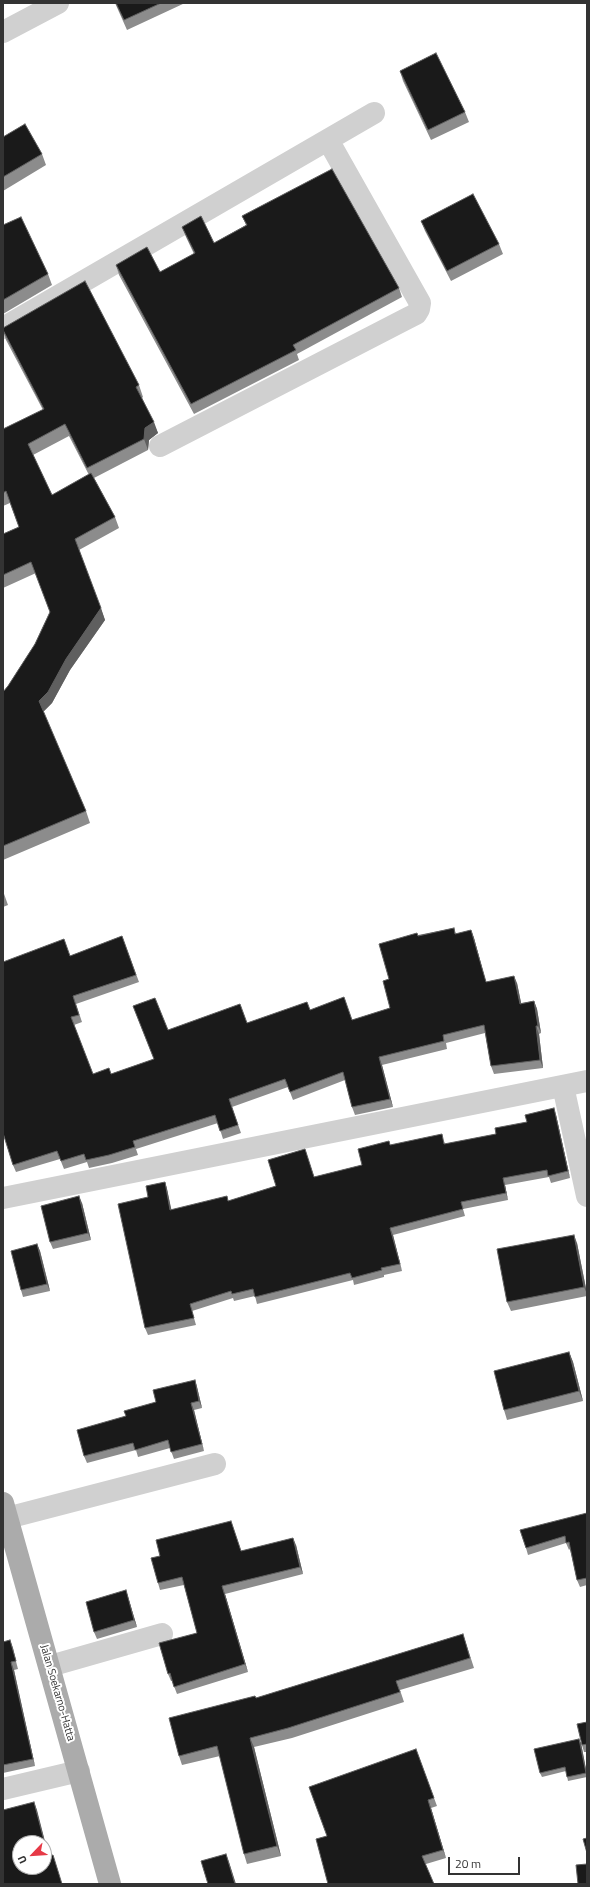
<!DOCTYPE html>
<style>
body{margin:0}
#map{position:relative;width:590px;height:1887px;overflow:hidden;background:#fff;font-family:"Titillium Web",sans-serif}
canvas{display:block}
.frame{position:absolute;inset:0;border:4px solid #333;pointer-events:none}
.north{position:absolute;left:12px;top:1835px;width:40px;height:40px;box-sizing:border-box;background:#fff;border:1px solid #adadad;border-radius:50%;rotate:245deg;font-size:11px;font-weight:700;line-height:16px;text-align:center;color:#333}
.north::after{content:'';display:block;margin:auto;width:14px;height:18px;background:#e63946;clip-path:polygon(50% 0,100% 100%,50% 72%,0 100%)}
.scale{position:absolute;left:448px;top:1857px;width:72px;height:18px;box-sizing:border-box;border:2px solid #333;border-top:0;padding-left:5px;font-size:12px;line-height:14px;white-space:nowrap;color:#333;-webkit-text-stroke:3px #fff;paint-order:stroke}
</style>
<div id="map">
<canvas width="590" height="1887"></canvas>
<div class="frame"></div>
<div class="north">U</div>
<div class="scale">20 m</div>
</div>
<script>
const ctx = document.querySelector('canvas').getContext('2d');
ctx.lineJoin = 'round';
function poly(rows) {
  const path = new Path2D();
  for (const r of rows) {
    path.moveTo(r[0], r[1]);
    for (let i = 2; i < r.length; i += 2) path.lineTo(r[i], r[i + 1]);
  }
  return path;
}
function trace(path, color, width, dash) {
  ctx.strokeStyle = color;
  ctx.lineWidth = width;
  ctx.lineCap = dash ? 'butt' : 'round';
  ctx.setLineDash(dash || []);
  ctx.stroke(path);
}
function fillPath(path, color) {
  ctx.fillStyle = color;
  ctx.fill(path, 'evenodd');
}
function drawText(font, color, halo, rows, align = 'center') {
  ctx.font = font + ' "Titillium Web",sans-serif';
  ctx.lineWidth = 4;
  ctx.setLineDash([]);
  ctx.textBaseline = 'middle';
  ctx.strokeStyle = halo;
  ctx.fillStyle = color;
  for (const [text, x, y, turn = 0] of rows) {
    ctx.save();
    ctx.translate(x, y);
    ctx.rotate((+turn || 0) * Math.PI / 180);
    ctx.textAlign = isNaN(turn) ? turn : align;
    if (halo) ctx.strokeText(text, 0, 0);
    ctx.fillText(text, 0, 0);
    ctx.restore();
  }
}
trace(poly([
 [3,32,58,3],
 [3,328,374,113],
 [160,446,408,318,416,314,419,309,420,303,328,140],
 [563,1086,587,1196],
 [3,1198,587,1081],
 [7,1518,215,1464],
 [50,1666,162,1634],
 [3,1789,79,1771]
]), '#d0d0d0', 22);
trace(poly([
 [3,1503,110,1884]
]), '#ababab', 22);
fillPath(poly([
 [115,3,185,3,127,30],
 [400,71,465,112,469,122,431,140,403,81],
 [3,137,42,154,46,165,3,191],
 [242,216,399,288,402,297,297,354,299,360,194,414,119,275,116,265,160,272,194,254,186,237,182,227,214,243,246,225],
 [421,221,499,244,503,254,451,281,425,231],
 [3,225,48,274,52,285,3,314],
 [3,328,139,385,143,397,142,398,158,433,149,440,148,450,94,478,115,517,119,528,79,550,105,620,70,670,52,703,43,712,86,811,90,823,3,860,3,692,8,686,35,644,50,612,36,573,3,588,3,534,19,527,10,503,3,506,3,429,43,410,6,340,3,331],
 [69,436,89,475,52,495,33,455],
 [3,891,8,905,3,907],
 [454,928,456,934,471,930,474,938,486,982,517,983,521,1003,534,1001,537,1009,541,1033,539,1034,543,1068,494,1074,491,1066,485,1033,446,1043,447,1049,382,1065,393,1107,355,1115,352,1107,345,1080,293,1100,288,1087,232,1107,241,1133,223,1139,218,1123,136,1149,138,1155,112,1163,89,1168,87,1162,64,1169,60,1159,16,1172,13,1165,70,956,122,936,139,982,76,1004,82,1022,74,1025,93,1074,111,1074,154,1059,133,1006,168,1030,247,1023,310,1010,352,1020,390,1008,389,979,418,935],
 [556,1115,570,1178,551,1183,549,1177,505,1185,508,1200,463,1209,465,1216,393,1235,402,1271,384,1275,384,1277,354,1285,353,1280,257,1304,255,1296,234,1301,233,1298,192,1311,196,1325,148,1335,145,1328,148,1197,165,1182,167,1189,171,1210,228,1201,276,1186,305,1149,314,1177,362,1165,389,1141,390,1145,444,1141,445,1144,496,1134,527,1122],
 [82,1203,91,1240,53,1249,50,1242],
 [577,1243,587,1293,587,1296,511,1311,507,1302],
 [37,1244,40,1251,50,1291,23,1297,21,1290],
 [569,1352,573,1362,583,1401,507,1420,504,1410],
 [195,1380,197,1387,202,1408,194,1410,204,1451,174,1459,170,1448,138,1457,136,1450,87,1463,84,1456,126,1416,156,1402],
 [587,1513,587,1585,580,1587,577,1580,570,1549,569,1550,566,1543,528,1555,526,1548],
 [296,1545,303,1574,225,1594,248,1672,177,1694,172,1681,171,1681,168,1674,197,1633,184,1585,160,1590,158,1583,241,1551],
 [126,1590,137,1627,97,1639,94,1632],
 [463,1634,474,1668,400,1690,404,1702,292,1738,254,1747,281,1856,247,1864,244,1854,220,1756,182,1765,179,1756,256,1698],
 [10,1640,18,1669,14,1670,35,1766,3,1773,3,1642],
 [587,1722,587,1752,584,1752,582,1745],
 [579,1739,581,1743,587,1774,587,1777,568,1781,566,1771,542,1777,540,1773],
 [416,1749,437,1806,431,1808,446,1858,426,1864,327,1836]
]), '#8c8c8c');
fillPath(poly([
 [154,422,158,433,149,440,148,450,144,439,145,428],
 [101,608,105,620,70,670,52,703,43,712,39,701,66,659],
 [471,930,474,938,488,990,486,982],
 [514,976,517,983,523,1012,520,1004],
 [534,1001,537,1009,541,1033,538,1026],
 [536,1026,539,1034,543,1068,540,1060],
 [379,1057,382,1065,393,1107,390,1099],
 [554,1108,556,1115,570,1178,568,1171],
 [503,1178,505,1185,508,1200,506,1193],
 [165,1182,167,1189,173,1217,170,1210],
 [79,1196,82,1203,91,1240,88,1233],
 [390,1228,393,1235,402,1271,400,1264],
 [574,1235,577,1243,587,1294,584,1287],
 [37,1244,40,1251,50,1291,47,1284],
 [569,1352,573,1362,583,1401,579,1391],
 [195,1380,197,1387,202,1408,199,1401],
 [191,1403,194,1410,204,1451,202,1444],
 [293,1538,296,1545,303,1574,300,1567],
 [222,1586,225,1594,248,1672,245,1664],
 [126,1590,128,1597,137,1627,134,1620],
 [10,1640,13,1648,18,1669,16,1661],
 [11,1662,14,1670,35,1766,33,1759],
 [250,1738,254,1747,281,1856,277,1846],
 [579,1739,581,1743,587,1775,586,1773],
 [428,1800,431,1808,446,1858,443,1850],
 [34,1802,37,1810,51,1865,48,1856],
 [226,1854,229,1862,236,1884,235,1884]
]), '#5f5f5f');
const building = poly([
 [116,3,161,3,124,20,116,3],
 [436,53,465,112,428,130,400,71,436,53],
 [25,124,42,154,3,177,3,137,25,124],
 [332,169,399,288,293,345,296,350,191,404,116,265,147,247,160,272,195,253,182,227,201,216,214,243,247,225,242,216,332,169],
 [473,194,499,244,447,271,421,221,473,194],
 [21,217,48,274,3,300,3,225,21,217],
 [85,281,139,385,136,387,154,422,145,428,144,439,87,468,65,424,28,444,52,495,91,473,115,517,75,539,101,608,66,659,48,692,39,701,86,811,3,846,3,692,8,686,35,644,50,612,31,562,3,575,3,534,19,527,6,491,3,493,3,429,44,409,3,330,3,328,85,281],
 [454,928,455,934,471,930,486,982,514,976,520,1004,534,1001,538,1026,536,1026,540,1060,491,1066,484,1025,443,1035,444,1041,379,1057,390,1099,352,1107,343,1072,290,1092,285,1079,229,1099,238,1125,220,1131,215,1115,133,1141,135,1147,109,1155,86,1160,84,1154,61,1161,57,1151,13,1165,3,1133,3,962,64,939,70,956,122,936,136,975,73,996,79,1015,71,1017,93,1074,109,1068,111,1074,154,1059,133,1006,155,998,168,1030,240,1004,247,1023,307,1002,310,1010,344,997,352,1020,390,1008,383,981,389,979,379,944,417,933,418,936,454,928],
 [554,1108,568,1171,548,1176,547,1170,503,1178,506,1193,461,1202,463,1209,390,1228,400,1264,381,1268,382,1270,352,1278,350,1273,255,1297,253,1289,232,1294,231,1291,190,1304,194,1318,145,1328,118,1204,148,1197,146,1186,165,1182,170,1210,227,1196,228,1201,276,1186,268,1160,305,1149,314,1177,362,1165,358,1149,389,1141,390,1145,442,1134,444,1144,496,1134,495,1128,527,1122,525,1115,554,1108],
 [79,1196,88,1233,50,1242,41,1206,79,1196],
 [574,1235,584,1287,507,1302,497,1249,574,1235],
 [37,1244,47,1284,21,1290,11,1251,37,1244],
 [569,1352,579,1391,504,1410,494,1371,569,1352],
 [195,1380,199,1401,191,1403,202,1444,171,1452,168,1440,135,1450,133,1443,84,1456,77,1430,126,1416,124,1411,156,1402,153,1390,195,1380],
 [587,1513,587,1578,577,1580,569,1542,566,1543,565,1536,526,1548,520,1530,587,1513],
 [231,1521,241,1551,293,1538,300,1567,222,1586,245,1664,174,1687,170,1673,168,1674,159,1643,197,1633,182,1577,158,1583,151,1558,160,1556,156,1540,231,1521],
 [126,1590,134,1620,94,1632,86,1602,126,1590],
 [463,1634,470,1658,396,1681,400,1692,288,1728,250,1738,277,1846,244,1854,217,1746,179,1756,169,1718,255,1696,256,1698,463,1634],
 [10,1640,16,1661,11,1662,33,1759,3,1765,3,1642,10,1640],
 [587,1722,587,1744,582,1745,577,1724,587,1722],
 [579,1739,586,1773,567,1777,565,1767,540,1773,534,1749,579,1739],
 [416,1749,434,1798,428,1800,443,1850,422,1856,434,1884,328,1884,316,1839,327,1836,309,1787,416,1749],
 [34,1802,48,1856,53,1855,62,1884,3,1884,3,1810,34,1802],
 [20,1843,44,1843,44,1867,20,1867,20,1843],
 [587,1838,587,1853,583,1839,587,1838],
 [226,1854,235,1884,208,1884,201,1861,226,1854],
 [587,1864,587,1884,578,1884,576,1865,587,1864]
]);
fillPath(building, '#1a1a1a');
trace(building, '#5f5f5f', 1);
drawText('11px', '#333', '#fff', [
 ["Jalan Soekarno-Hatta",57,1693,74]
]);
</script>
